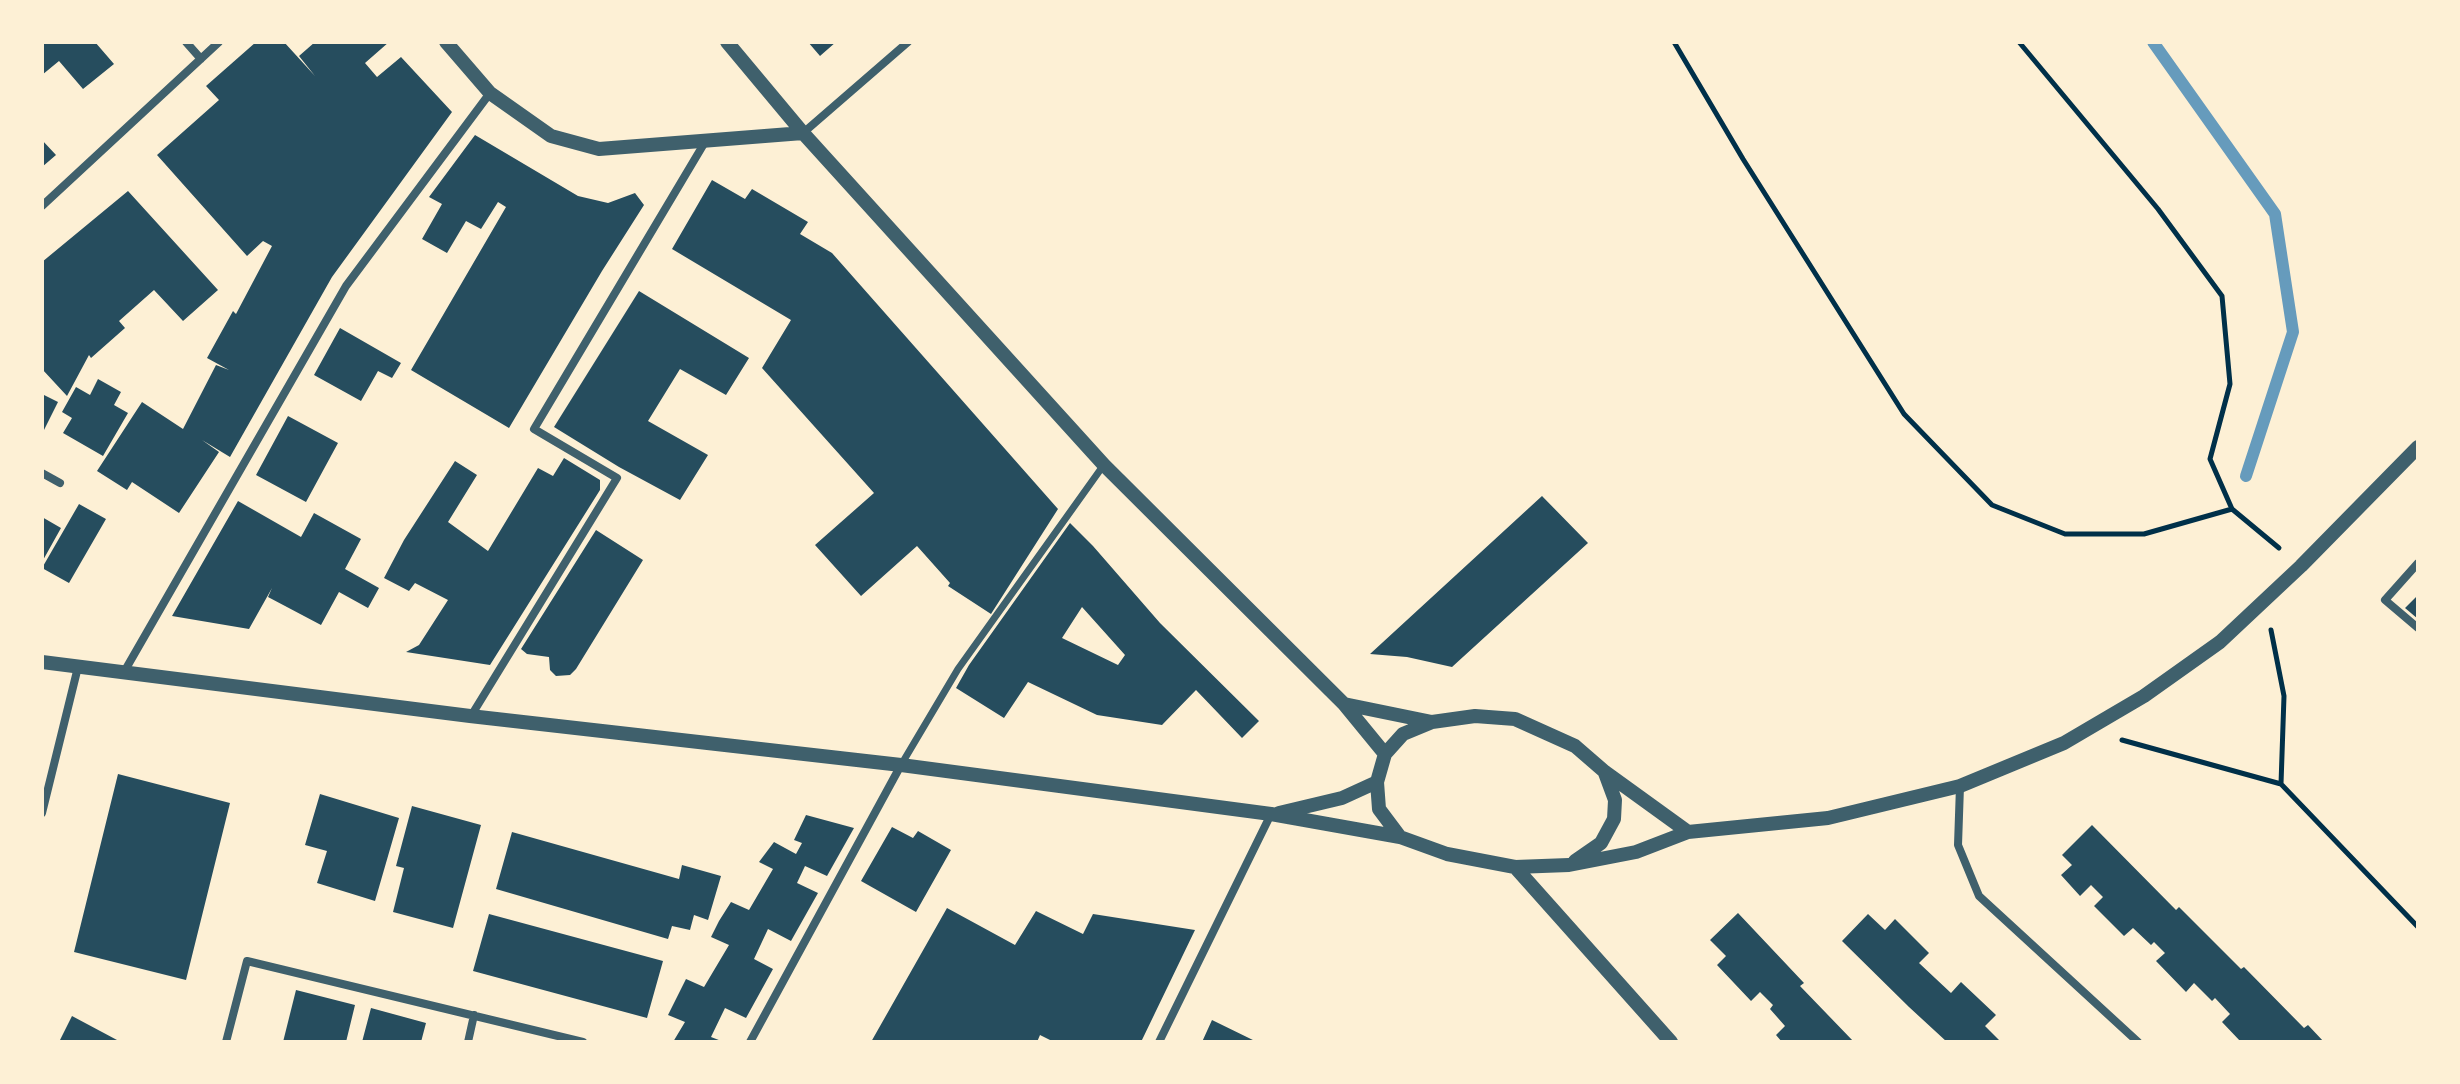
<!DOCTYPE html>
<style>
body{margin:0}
#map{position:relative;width:2460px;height:1084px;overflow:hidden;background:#fdf0d5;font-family:"Nunito Sans",sans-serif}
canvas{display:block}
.frame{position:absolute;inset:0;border:44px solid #fdf0d5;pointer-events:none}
</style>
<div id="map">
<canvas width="2460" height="1084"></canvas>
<div class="frame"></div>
</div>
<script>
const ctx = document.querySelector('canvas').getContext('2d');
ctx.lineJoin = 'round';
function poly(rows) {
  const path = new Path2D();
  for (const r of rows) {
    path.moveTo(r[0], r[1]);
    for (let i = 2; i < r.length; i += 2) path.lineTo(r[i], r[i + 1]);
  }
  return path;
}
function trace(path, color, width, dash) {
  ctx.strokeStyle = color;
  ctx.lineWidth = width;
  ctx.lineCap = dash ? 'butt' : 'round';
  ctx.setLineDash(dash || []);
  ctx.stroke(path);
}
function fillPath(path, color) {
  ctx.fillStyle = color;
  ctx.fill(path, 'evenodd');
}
trace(poly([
 [2153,42,2275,214,2293,332,2246,476]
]), '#669bbc', 12);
fillPath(poly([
 [42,42,95,42,114,64,83,89,59,61,42,75],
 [256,42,284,42,315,76,299,56,315,42,389,42,365,63,377,77,401,57,452,112,332,277,230,457,202,440,219,452,179,513,132,482,127,490,97,471,142,402,183,429,216,365,229,370,207,358,233,311,236,314,272,246,263,241,247,256,157,155,219,100,206,86],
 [808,42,836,42,820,56],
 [475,135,578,196,608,203,635,193,644,205,602,271,509,428,411,370,506,207,498,202,481,229,466,221,447,253,422,239,442,204,429,197],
 [42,140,56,155,42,167],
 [712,180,745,199,752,189,808,222,800,234,832,253,1058,509,991,614,948,586,950,583,917,546,861,596,815,545,874,493,762,368,791,320,672,249],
 [128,191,218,290,183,321,154,290,119,321,125,328,91,358,89,355,67,396,42,369,42,262],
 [639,291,749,358,726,395,680,369,648,421,708,455,680,500,619,467,554,427],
 [340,328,401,363,392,378,378,371,361,401,314,375],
 [98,379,121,392,114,405,128,413,103,456,63,433,72,418,62,412,76,387,90,395],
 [42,394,58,402,42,434],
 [288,416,338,443,306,502,256,475],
 [564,458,600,480,600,490,490,665,406,652,419,645,448,600,415,583,409,591,384,578,404,540,455,461,477,475,448,522,488,551,538,468,553,476],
 [1542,496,1588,543,1452,667,1407,657,1370,654],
 [238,501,301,537,314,513,361,539,345,569,379,588,368,608,339,592,321,625,268,597,272,588,249,629,172,616],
 [79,504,106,519,69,583,42,568],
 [42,517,61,528,42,562],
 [1070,523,1093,546,1160,623,1259,721,1242,738,1196,690,1162,725,1097,715,1028,682,1004,718,956,688,969,665],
 [1082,607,1125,655,1118,665,1062,638],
 [596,530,643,560,576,669,570,675,556,676,550,670,549,657,527,654,521,649],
 [2418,595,2418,619,2405,608],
 [118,774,230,803,186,980,74,952],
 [320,794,399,818,375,901,317,883,327,851,305,845],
 [412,806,481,825,453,928,393,912,404,868,396,866],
 [806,815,854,828,827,876,805,866,797,883,818,893,791,941,768,929,754,959,773,969,746,1018,725,1008,711,1037,724,1042,673,1042,685,1022,668,1015,686,979,704,987,729,945,711,937,719,921,731,902,749,910,773,869,759,862,774,842,796,854,802,843,794,840],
 [2092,825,2176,910,2179,907,2241,969,2244,967,2304,1028,2308,1025,2324,1042,2241,1042,2222,1022,2230,1014,2215,998,2212,1001,2194,983,2186,992,2156,961,2165,953,2154,942,2151,945,2133,928,2124,936,2094,906,2103,897,2091,885,2080,896,2061,875,2072,865,2062,855],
 [892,827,913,838,918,831,951,850,916,912,861,881],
 [512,832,679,879,682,865,721,876,708,920,694,915,690,930,672,926,668,939,496,889],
 [947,908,1015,945,1036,911,1083,934,1093,914,1195,930,1141,1042,1054,1042,1040,1035,1037,1042,871,1042],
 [1738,913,1804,983,1800,986,1854,1042,1782,1042,1776,1035,1785,1026,1770,1009,1773,1005,1760,992,1751,1001,1717,965,1726,956,1710,940],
 [489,914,663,961,647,1018,473,971],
 [1868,914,1885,930,1895,919,1929,953,1919,963,1951,993,1961,982,1996,1015,1985,1026,2001,1042,1947,1042,1909,1007,1842,941],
 [296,990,355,1005,346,1042,283,1042],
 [371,1008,426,1023,421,1042,362,1042],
 [72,1016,117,1040,116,1042,59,1042],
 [1212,1020,1257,1042,1202,1042]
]), '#264d5e');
trace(poly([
 [1674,42,1743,159,1904,414,1992,505,2065,534,2144,534,2232,509],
 [2019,42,2158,209,2222,296,2230,384,2210,459,2232,509,2279,548],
 [2271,630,2284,696,2281,784],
 [2122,740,2281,784,2418,927]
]), '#003049', 5);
trace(poly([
 [901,765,958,669,1103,466]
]), '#3f606c', 7);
trace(poly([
 [186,42,201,59],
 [803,133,908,42],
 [42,206,219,42],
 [42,473,60,483],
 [2418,563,2385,600,2418,628],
 [124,672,346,286,490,93],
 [471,716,617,478,534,429,705,142],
 [1960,786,1958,845,1979,896,2138,1042],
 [42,813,78,667],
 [226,1042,247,961,583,1042],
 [468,1042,474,1015],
 [750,1042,901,765],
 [1159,1042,1271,814]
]), '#3f606c', 8);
trace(poly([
 [446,42,490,93,551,136,599,149,803,133],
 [727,42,803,133,1104,465,1344,704,1385,754],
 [42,662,470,716,901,765,1271,814,1400,837,1447,854,1515,867,1569,865,1636,852,1688,832,1828,818,1960,786,2064,743,2144,696,2220,642,2301,566,2418,447],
 [1344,704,1432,722],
 [1279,813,1342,798,1377,782],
 [1400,837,1379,809,1377,782,1385,754,1403,734,1432,722,1475,716,1515,719,1575,746,1605,772,1688,832],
 [1575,861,1601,843,1614,819,1615,800,1605,773],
 [1515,867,1671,1042]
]), '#3f606c', 14);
</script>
